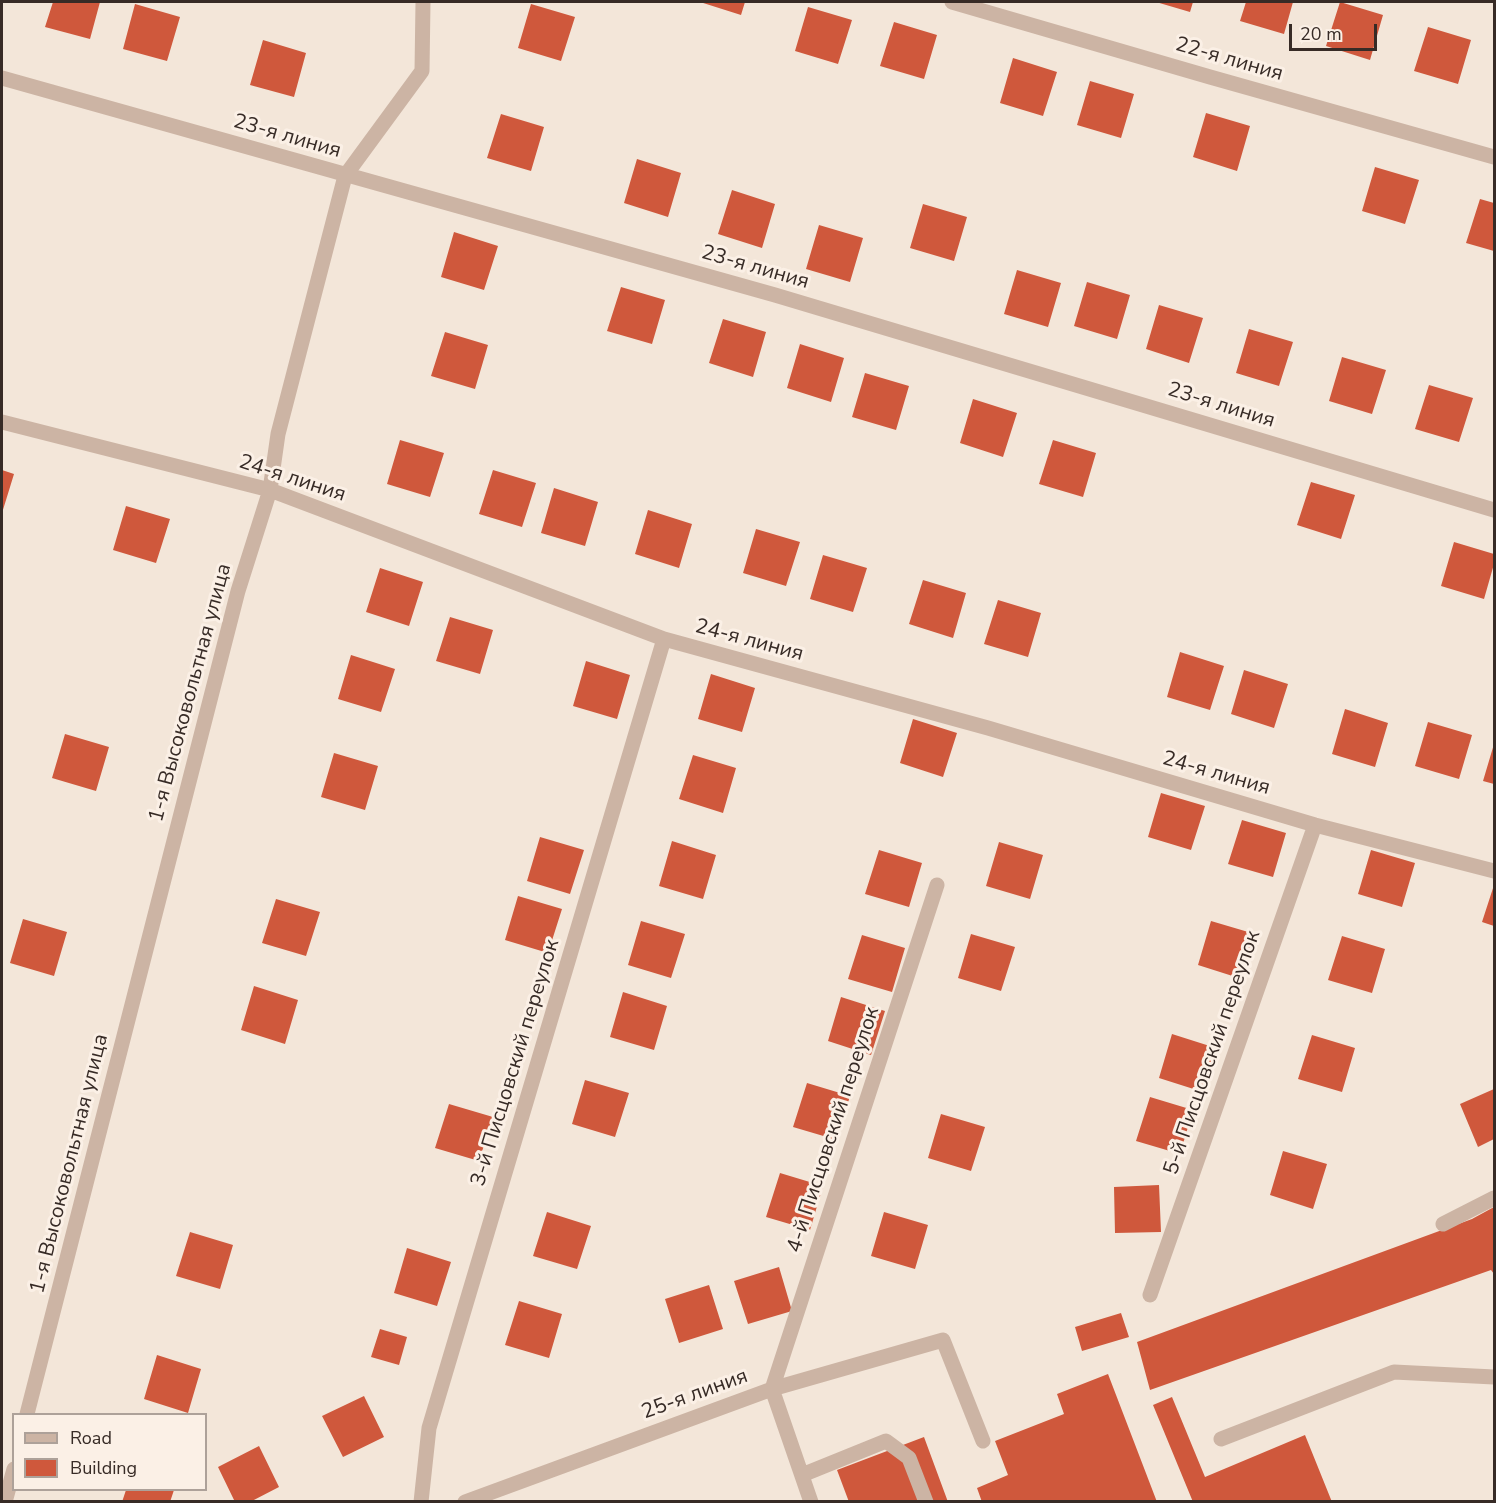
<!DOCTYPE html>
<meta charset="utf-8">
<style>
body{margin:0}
#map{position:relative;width:1496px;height:1503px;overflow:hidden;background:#f3e6d9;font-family:"Nunito Sans",sans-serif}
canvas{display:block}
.frame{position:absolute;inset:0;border:3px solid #372b26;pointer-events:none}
.legend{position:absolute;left:12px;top:1413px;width:195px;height:78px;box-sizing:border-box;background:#fbf0e6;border:2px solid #ada199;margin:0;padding:8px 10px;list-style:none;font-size:18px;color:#372b26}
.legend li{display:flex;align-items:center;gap:12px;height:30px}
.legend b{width:30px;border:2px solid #ada199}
.scale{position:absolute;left:1289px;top:24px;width:88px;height:27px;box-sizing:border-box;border:3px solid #372b26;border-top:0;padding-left:8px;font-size:18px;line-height:21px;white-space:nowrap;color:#372b26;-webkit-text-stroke:4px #fbf0e6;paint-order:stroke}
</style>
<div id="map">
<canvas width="1496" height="1503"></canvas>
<div class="frame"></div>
<ul class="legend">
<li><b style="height:8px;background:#ccb4a4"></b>Road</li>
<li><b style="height:16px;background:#cf583c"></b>Building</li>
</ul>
<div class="scale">20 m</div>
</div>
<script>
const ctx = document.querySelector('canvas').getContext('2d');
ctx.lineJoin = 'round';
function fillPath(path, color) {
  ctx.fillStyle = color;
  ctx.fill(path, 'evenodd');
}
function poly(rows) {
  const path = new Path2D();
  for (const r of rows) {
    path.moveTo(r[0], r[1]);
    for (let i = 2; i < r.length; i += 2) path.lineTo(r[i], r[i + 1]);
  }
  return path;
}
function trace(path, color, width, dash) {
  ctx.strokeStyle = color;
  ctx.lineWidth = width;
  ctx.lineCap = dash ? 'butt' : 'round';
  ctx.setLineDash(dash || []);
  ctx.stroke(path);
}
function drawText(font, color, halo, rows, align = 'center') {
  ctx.font = font + ' "Nunito Sans",sans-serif';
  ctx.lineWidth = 6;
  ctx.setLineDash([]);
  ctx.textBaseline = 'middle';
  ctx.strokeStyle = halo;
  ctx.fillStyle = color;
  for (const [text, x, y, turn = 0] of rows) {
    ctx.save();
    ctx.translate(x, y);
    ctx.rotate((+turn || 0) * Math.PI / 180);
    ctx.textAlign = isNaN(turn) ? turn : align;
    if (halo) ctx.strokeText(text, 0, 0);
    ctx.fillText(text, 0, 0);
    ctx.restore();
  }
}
fillPath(poly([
 [53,2,100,2,90,39,45,27],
 [700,2,745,2,741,15],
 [1156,2,1193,2,1190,12],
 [1246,2,1293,2,1284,34,1240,21],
 [1340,2,1383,15,1370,60,1326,46],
 [135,4,180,17,167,61,123,49],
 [531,4,575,17,561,61,518,48],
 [808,7,852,20,838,64,795,51],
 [894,22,937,35,924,79,880,66],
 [1428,27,1471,40,1458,84,1414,71],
 [263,40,306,53,294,97,250,85],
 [1013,58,1057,72,1043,116,1000,103],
 [1090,81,1134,94,1121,138,1077,125],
 [1206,113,1250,126,1237,171,1193,157],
 [501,114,544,127,531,171,487,158],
 [637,159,681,173,668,217,624,203],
 [1375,167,1419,180,1405,224,1362,211],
 [732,190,775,204,762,248,718,234],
 [1480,199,1494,203,1494,251,1466,243],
 [923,204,967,217,954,261,910,248],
 [819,225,863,238,850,282,806,269],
 [454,232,498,246,484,290,441,277],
 [1017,270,1061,283,1048,327,1004,314],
 [1087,282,1130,295,1117,339,1074,326],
 [621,287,665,300,652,344,607,331],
 [1159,305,1203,318,1189,363,1146,349],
 [723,319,766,332,753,377,709,363],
 [1249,329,1293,342,1279,386,1236,373],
 [445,332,488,345,475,389,431,376],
 [800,344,844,358,831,402,787,388],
 [1342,357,1386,370,1372,414,1329,401],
 [865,373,909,386,896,430,852,417],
 [1429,385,1473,398,1459,442,1415,429],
 [973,399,1017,413,1003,457,960,443],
 [400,440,444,453,430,497,387,484],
 [1053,440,1096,453,1083,497,1039,484],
 [2,470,14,474,2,513],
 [493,470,536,483,522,527,479,514],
 [1311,482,1355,495,1341,539,1297,525],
 [554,488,598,502,585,546,541,533],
 [126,506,170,519,156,563,113,550],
 [648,510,692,524,679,568,635,554],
 [756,529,800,542,786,586,743,573],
 [1454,542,1494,554,1494,564,1484,599,1441,586],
 [823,555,867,568,853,612,810,599],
 [380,568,423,582,409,626,366,612],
 [923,580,966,593,953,638,909,624],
 [998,600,1041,613,1028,657,984,644],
 [450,617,493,630,480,674,436,661],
 [1180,652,1224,666,1210,710,1167,697],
 [351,655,395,669,381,712,338,699],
 [586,661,630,675,617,719,573,706],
 [1244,670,1288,684,1274,728,1231,714],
 [711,674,755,688,742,732,698,719],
 [1345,709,1388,723,1375,767,1332,754],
 [913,719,957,733,943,777,900,763],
 [1428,722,1472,735,1459,779,1415,766],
 [65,734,109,747,96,791,52,778],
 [1494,744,1494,784,1483,781],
 [334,753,378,766,365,810,321,797],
 [693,755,736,768,723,813,679,799],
 [1161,793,1205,806,1191,850,1148,837],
 [1242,820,1286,833,1273,877,1228,864],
 [540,837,584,850,570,894,527,881],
 [672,841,716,855,703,899,659,886],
 [999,842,1043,855,1030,899,986,886],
 [879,850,922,863,909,907,865,894],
 [1371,850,1415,863,1402,907,1358,894],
 [1494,885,1494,926,1482,922],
 [518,896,562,909,548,953,505,940],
 [276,899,320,912,306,956,262,943],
 [23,919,67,932,54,976,10,963],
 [641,921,685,934,671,978,628,965],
 [1211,921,1255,934,1242,979,1198,965],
 [971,934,1015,947,1001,991,958,978],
 [862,935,905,948,892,992,848,979],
 [1342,936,1385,949,1372,993,1328,980],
 [254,986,298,1000,285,1044,241,1030],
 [623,992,667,1006,654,1050,610,1037],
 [841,997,885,1011,871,1055,828,1041],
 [1172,1034,1216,1048,1203,1092,1159,1078],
 [1312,1035,1355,1048,1342,1092,1298,1079],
 [585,1080,629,1093,615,1137,572,1124],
 [807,1083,850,1096,837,1140,793,1127],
 [1494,1089,1494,1139,1478,1147,1460,1104],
 [1150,1097,1193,1110,1180,1154,1136,1141],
 [449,1104,493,1117,479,1161,435,1148],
 [941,1114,985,1127,971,1171,928,1158],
 [1283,1151,1327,1164,1313,1209,1270,1195],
 [780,1173,823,1186,810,1230,766,1217],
 [1159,1185,1161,1232,1115,1233,1114,1187],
 [1494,1207,1494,1274,1491,1270,1150,1390,1137,1342,1472,1219],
 [547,1212,591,1226,577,1269,533,1256],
 [884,1212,928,1225,915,1269,871,1256],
 [190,1232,233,1245,220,1289,176,1276],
 [407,1248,451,1262,437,1306,394,1293],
 [779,1267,792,1311,748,1324,734,1281],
 [709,1285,723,1329,679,1343,665,1299],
 [519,1301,562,1314,549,1358,505,1345],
 [1121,1313,1129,1337,1082,1351,1075,1327],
 [380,1329,407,1337,399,1365,371,1357],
 [157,1355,201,1369,188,1413,144,1399],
 [1108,1374,1157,1502,982,1502,977,1488,1008,1475,995,1441,1064,1414,1057,1394],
 [364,1396,384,1437,343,1457,322,1416],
 [1172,1397,1205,1477,1305,1435,1332,1502,1193,1502,1153,1405],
 [924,1437,948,1502,849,1502,837,1470],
 [259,1446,279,1487,250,1502,235,1502,218,1467],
 [126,1490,174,1490,170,1502,122,1502]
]), '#cf583c');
trace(poly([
 [952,2,1210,77,1494,157],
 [2,78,775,295,1494,510],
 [2,422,270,490,664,639,988,728,1315,825,1494,871],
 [1443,1224,1494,1198],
 [1150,1295,1315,825],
 [27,1414,238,591,270,490,278,434,345,176,422,71,423,2],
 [1221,1439,1394,1372,1494,1377],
 [802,1475,886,1441,909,1458,926,1502],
 [5,1502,14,1469],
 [421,1502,429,1428,664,639],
 [465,1502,772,1389,943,1340,983,1441],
 [811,1502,772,1389,937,885]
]), '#ccb4a4', 15);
drawText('21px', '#372b26', '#fbf0e6', [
 ["22-я линия",1229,60,16],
 ["23-я линия",287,137,16],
 ["23-я линия",755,268,16],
 ["23-я линия",1221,406,17],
 ["24-я линия",292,479,18],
 ["24-я линия",749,641,15],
 ["1-я Высоковольтная улица",191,693,-75],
 ["24-я линия",1216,774,16],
 ["5-й Писцовский переулок",1213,1053,-71],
 ["3-й Писцовский переулок",516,1063,-73],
 ["4-й Писцовский переулок",834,1130,-72],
 ["1-я Высоковольтная улица",70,1164,-76],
 ["25-я линия",695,1395,-20]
]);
</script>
